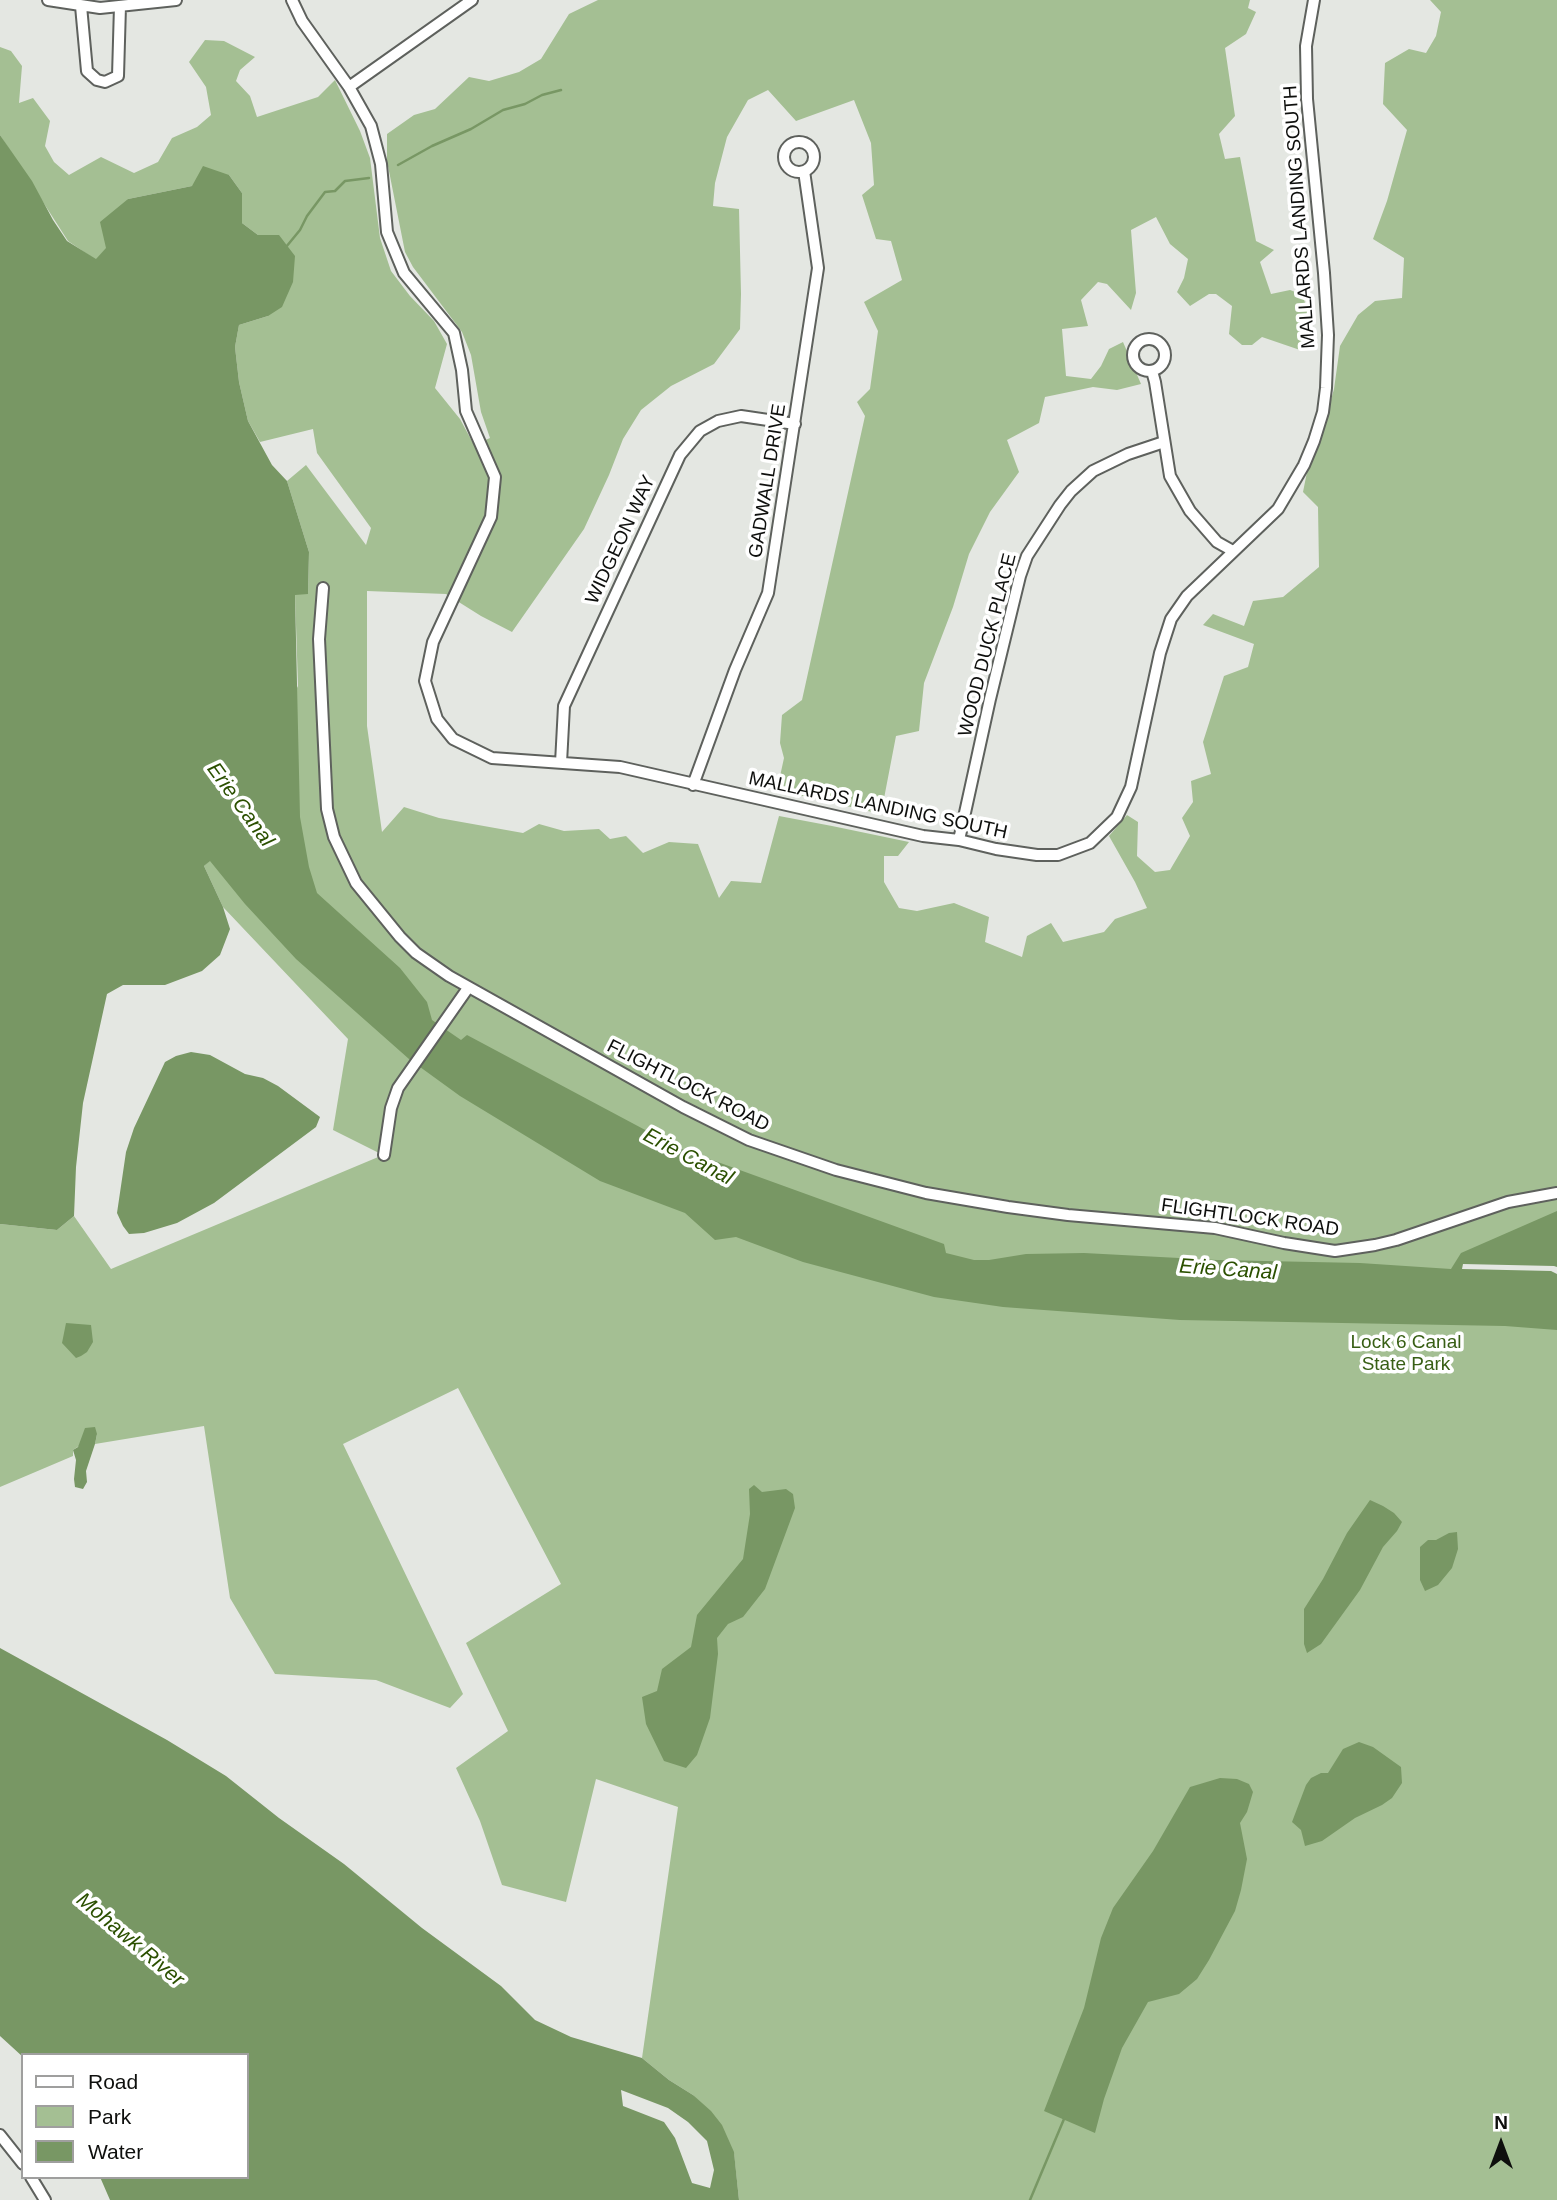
<!DOCTYPE html>
<style>
body{margin:0}
#map{position:relative;width:1557px;height:2200px;overflow:hidden;background:#e4e7e2;font-family:Helvetica,sans-serif}
canvas{display:block}
.legend{position:absolute;left:21px;top:2053px;width:228px;height:126px;box-sizing:border-box;background:#fff;border:2px solid #9f9f9e;margin:0;padding:9px 12px;list-style:none;font-size:21px;color:#0e0f0d}
.legend li{display:flex;align-items:center;gap:14px;height:35px}
.legend b{width:35px;border:2px solid #9f9f9e}
.north{position:absolute;left:1466px;top:2109px;width:70px;height:70px;-webkit-text-stroke:5px #fff;paint-order:stroke;rotate:0deg;font-size:19px;font-weight:700;line-height:28px;text-align:center;color:#0e0f0d}
.north::after{content:'';display:block;margin:auto;width:24px;height:32px;background:#0e0f0d;clip-path:polygon(50% 0,100% 100%,50% 72%,0 100%)}
</style>
<div id="map">
<canvas width="1557" height="2200"></canvas>
<ul class="legend">
<li><b style="height:9px;background:#fff"></b>Road</li>
<li><b style="height:19px;background:#a4bf93"></b>Park</li>
<li><b style="height:19px;background:#789764"></b>Water</li>
</ul>
<div class="north">N</div>
</div>
<script>
const ctx = document.querySelector('canvas').getContext('2d');
ctx.lineJoin = 'round';
function fillPath(path, color) {
  ctx.fillStyle = color;
  ctx.fill(path, 'evenodd');
}
function poly(rows) {
  const path = new Path2D();
  for (const r of rows) {
    if (r.length === 3) {
      path.moveTo(r[0] + r[2], r[1]);
      path.arc(r[0], r[1], r[2], 0, 2 * Math.PI);
      continue;
    }
    path.moveTo(r[0], r[1]);
    for (let i = 2; i < r.length; i += 2) path.lineTo(r[i], r[i + 1]);
  }
  return path;
}
function trace(path, color, width, dash) {
  ctx.strokeStyle = color;
  ctx.lineWidth = width;
  ctx.lineCap = dash ? 'butt' : 'round';
  ctx.setLineDash(dash || []);
  ctx.stroke(path);
}
function drawText(font, color, halo, rows, align = 'center') {
  ctx.font = font + ' Helvetica,sans-serif';
  ctx.lineWidth = 7;
  ctx.setLineDash([]);
  ctx.textBaseline = 'middle';
  ctx.strokeStyle = halo;
  ctx.fillStyle = color;
  for (const [text, x, y, turn = 0] of rows) {
    ctx.save();
    ctx.translate(x, y);
    ctx.rotate((+turn || 0) * Math.PI / 180);
    ctx.textAlign = isNaN(turn) ? turn : align;
    if (halo) ctx.strokeText(text, 0, 0);
    ctx.fillText(text, 0, 0);
    ctx.restore();
  }
}
fillPath(poly([
 [598,0,1250,0,1248,8,1256,12,1246,34,1225,48,1235,116,1219,134,1225,159,1240,157,1256,241,1274,250,1260,262,1271,294,1290,290,1303,295,1307,311,1300,350,1262,337,1252,345,1242,345,1229,334,1232,306,1216,294,1209,294,1190,306,1177,292,1184,278,1188,259,1170,244,1156,217,1131,230,1136,293,1131,310,1107,284,1098,282,1081,300,1088,326,1062,329,1066,376,1091,379,1101,366,1109,349,1123,342,1141,384,1117,390,1093,387,1045,397,1039,423,1007,440,1019,472,990,512,969,554,953,607,924,683,919,731,896,736,881,814,777,790,784,758,780,743,782,715,802,700,865,416,857,402,870,389,878,331,864,302,902,280,891,241,876,239,862,195,874,185,871,143,854,100,796,121,768,90,748,100,727,137,715,183,713,206,739,209,741,294,740,329,714,364,671,386,641,410,623,439,609,475,584,529,512,632,481,616,446,594,367,591,367,726,382,832,404,807,439,818,523,833,539,824,564,831,599,829,610,839,626,836,643,853,669,842,698,844,719,898,731,881,761,883,779,816,832,826,909,842,898,856,884,856,884,882,899,908,917,911,954,903,989,917,985,942,1022,957,1027,936,1051,923,1063,942,1104,932,1115,919,1147,908,1135,882,1109,836,1127,815,1138,822,1137,856,1155,872,1170,870,1190,836,1182,818,1193,802,1191,781,1211,774,1203,742,1224,676,1248,667,1254,644,1203,625,1213,614,1244,626,1253,601,1283,597,1319,567,1318,507,1303,492,1307,472,1323,429,1334,389,1340,346,1358,315,1375,301,1402,298,1404,258,1373,239,1387,201,1407,130,1383,104,1385,63,1409,49,1426,53,1436,36,1441,12,1430,0,1557,0,1557,2200,739,2200,734,2153,693,2095,669,2080,642,2058,678,1807,596,1779,566,1902,502,1885,480,1821,456,1768,508,1731,466,1643,561,1584,458,1388,343,1444,463,1694,450,1708,376,1680,275,1674,230,1598,204,1426,95,1444,97,1434,73,1450,73,1456,0,1487,0,1224,57,1230,74,1216,111,1269,383,1155,333,1130,348,1039,223,907,204,866,210,860,298,686,295,594,308,594,309,552,287,481,306,465,366,545,371,528,317,453,313,429,260,442,248,421,239,382,235,347,239,325,268,316,258,235,242,223,242,193,229,175,192,186,128,199,106,249,96,260,68,241,0,135,0,47,11,51,22,66,19,103,33,98,50,121,45,146,54,162,69,175,101,157,134,173,158,162,172,138,197,127,211,115,206,87,189,62,205,40,224,41,255,57,240,70,236,81,250,96,257,117,318,97,335,80,360,131,370,158,380,238,391,271,410,296,434,321,447,344,435,388,460,419,474,445,490,438,481,412,471,355,462,332,413,267,405,252,387,161,387,134,414,115,435,109,469,77,489,81,519,72,541,59,569,14]
]), '#a4bf93');
fillPath(poly([
 [0,135,32,181,53,220,67,241,96,259,106,248,100,222,128,199,192,186,203,166,229,175,242,193,242,223,258,235,279,235,295,256,293,282,282,307,268,316,239,325,235,347,239,382,248,421,272,465,287,481,309,552,308,594,295,595,300,817,309,867,317,893,400,968,427,1002,432,1020,461,1040,467,1035,679,1148,944,1244,946,1253,974,1260,989,1260,1026,1254,1084,1253,1217,1260,1360,1263,1451,1269,1461,1253,1557,1211,1557,1330,1505,1326,1180,1320,1003,1307,934,1297,803,1262,736,1237,715,1240,685,1213,600,1181,460,1096,409,1059,296,959,245,904,210,861,204,866,223,907,230,929,220,955,202,971,165,985,123,985,107,994,83,1103,76,1167,74,1216,57,1230,0,1224],
 [191,1052,210,1055,245,1074,263,1078,278,1086,320,1117,316,1127,214,1203,177,1223,144,1233,129,1234,123,1226,117,1213,126,1152,134,1128,165,1062,176,1056],
 [66,1323,91,1325,93,1342,87,1352,81,1356,76,1358,62,1343],
 [95,1427,97,1434,95,1444,86,1471,87,1482,83,1489,75,1487,74,1479,76,1460,73,1450,78,1447,85,1428],
 [754,1485,762,1492,786,1489,793,1494,795,1508,765,1589,743,1617,728,1624,717,1638,718,1654,710,1718,697,1755,686,1768,664,1761,646,1724,642,1697,657,1691,662,1669,691,1647,697,1615,743,1559,750,1514,749,1489],
 [1370,1500,1383,1506,1394,1513,1402,1522,1397,1531,1383,1547,1360,1590,1321,1644,1307,1653,1304,1644,1304,1609,1323,1579,1347,1533],
 [1457,1532,1458,1549,1452,1568,1438,1585,1425,1591,1420,1580,1420,1547,1428,1540,1436,1540,1449,1533],
 [0,1648,167,1740,226,1776,279,1818,344,1864,422,1928,501,1986,535,2020,571,2037,642,2058,669,2080,693,2095,711,2111,722,2125,734,2152,739,2200,110,2200,100,2177,247,2177,247,2055,23,2055,23,2057,0,2036],
 [621,2090,668,2108,688,2122,707,2141,714,2170,710,2188,692,2183,675,2138,664,2122,623,2106],
 [1359,1742,1373,1747,1401,1767,1402,1783,1392,1798,1382,1805,1355,1818,1322,1841,1305,1846,1301,1830,1292,1822,1306,1785,1311,1778,1321,1773,1328,1773,1343,1749],
 [1220,1778,1237,1779,1249,1784,1253,1792,1247,1812,1240,1823,1247,1859,1241,1890,1235,1911,1209,1960,1197,1979,1179,1994,1148,2002,1122,2048,1104,2099,1095,2133,1044,2111,1084,2008,1101,1938,1113,1908,1153,1851,1190,1787]
]), '#789764');
fillPath(poly([
 [1463,1264,1554,1266,1557,1267,1557,1274,1551,1271,1462,1269]
]), '#e4e7e2');
trace(poly([
 [398,165,432,146,471,129,503,110,525,104,542,95,561,90],
 [286,247,300,230,307,216,325,192,335,191,345,181,369,178],
 [1030,2200,1064,2119]
]), '#789764', 2.5);
const minor = poly([
 [48,0,100,8,176,0],
 [292,0,302,21,349,87,371,126,381,164,387,232,404,273,454,333,462,370,466,411,495,477,491,517,433,642,425,681,437,719,453,739,492,758,620,767,923,836,959,840,996,849,1037,855,1058,855,1090,843,1117,817,1131,787,1160,653,1171,619,1187,596,1278,509,1304,465,1314,441,1323,412,1326,388,1328,335,1324,273,1307,99,1306,46,1314,0],
 [81,6,87,71,97,80,105,82,118,76,120,6],
 [349,87,472,0],
 [799,157,15],
 [1149,355,16],
 [1152,371,1155,382,1170,476,1190,511,1217,542,1233,551],
 [323,588,319,639,327,809,334,837,356,883,400,937,416,953,449,976,683,1107,749,1140,836,1170,926,1193,1008,1207,1068,1215,1215,1228,1284,1243,1335,1251,1375,1245,1396,1240,1508,1202,1557,1193],
 [561,763,564,706,680,455,700,431,718,421,741,416,795,424],
 [693,785,735,670,768,593,818,268,804,171],
 [959,840,990,699,1020,576,1027,556,1060,505,1071,491,1093,471,1128,454,1164,442],
 [384,1155,391,1108,398,1088,468,988],
 [0,2135,23,2164],
 [31,2177,45,2200]
]);
trace(minor, '#5e615d', 14);
trace(minor, '#fff', 10);
drawText('19px', '#0e0f0d', '#fff', [
 ["MALLARDS LANDING SOUTH",1300,217,-94],
 ["GADWALL DRIVE",768,481,-81],
 ["WIDGEON WAY",621,540,-65],
 ["WOOD DUCK PLACE",988,645,-76],
 ["MALLARDS LANDING SOUTH",878,806,12],
 ["FLIGHTLOCK ROAD",688,1086,27],
 ["FLIGHTLOCK ROAD",1250,1218,8]
]);
drawText('19px', '#385f15', '#fff', [
 ["Lock 6 Canal",1406,1343],
 ["State Park",1406,1365]
]);
drawText('italic 21px', '#2b5000', '#fff', [
 ["Erie Canal",240,805,54],
 ["Erie Canal",688,1157,28],
 ["Erie Canal",1228,1270,4],
 ["Mohawk River",130,1940,40]
]);
</script>
